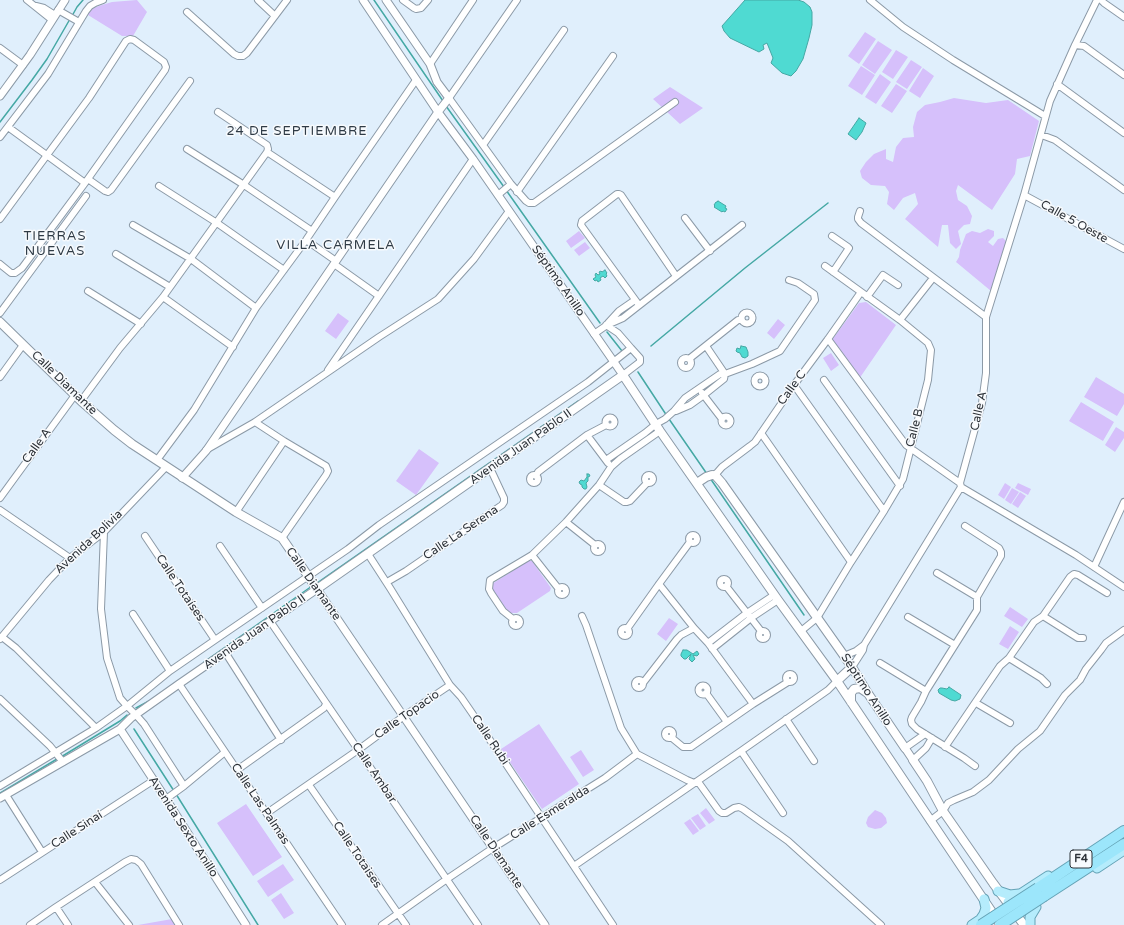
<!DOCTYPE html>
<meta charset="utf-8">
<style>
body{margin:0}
canvas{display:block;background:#e0effc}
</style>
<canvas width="1124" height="925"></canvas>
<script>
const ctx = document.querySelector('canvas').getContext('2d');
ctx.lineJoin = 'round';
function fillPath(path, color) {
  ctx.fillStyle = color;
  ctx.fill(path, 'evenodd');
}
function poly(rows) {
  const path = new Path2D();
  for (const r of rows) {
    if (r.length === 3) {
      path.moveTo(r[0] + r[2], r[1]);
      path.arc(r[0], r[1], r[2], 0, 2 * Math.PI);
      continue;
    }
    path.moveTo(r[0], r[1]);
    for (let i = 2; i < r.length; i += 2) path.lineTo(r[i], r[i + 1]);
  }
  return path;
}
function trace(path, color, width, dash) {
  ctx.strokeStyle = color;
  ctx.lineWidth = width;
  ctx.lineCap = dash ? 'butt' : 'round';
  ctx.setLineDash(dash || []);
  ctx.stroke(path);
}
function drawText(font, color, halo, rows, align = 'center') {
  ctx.font = font + ' "Varela Round",sans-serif';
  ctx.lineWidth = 3;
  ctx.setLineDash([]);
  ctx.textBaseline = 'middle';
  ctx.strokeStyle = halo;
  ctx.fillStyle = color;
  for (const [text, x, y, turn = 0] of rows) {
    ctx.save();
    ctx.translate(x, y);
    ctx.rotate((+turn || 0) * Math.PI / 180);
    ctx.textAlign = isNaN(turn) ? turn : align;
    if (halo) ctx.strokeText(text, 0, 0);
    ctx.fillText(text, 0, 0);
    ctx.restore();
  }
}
fillPath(poly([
 [137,0,147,12,133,36,122,36,88,15,89,11,96,7,102,5,112,2],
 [865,32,876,39,859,64,848,56],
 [878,41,892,50,875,74,862,65],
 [896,50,908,57,893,79,882,72],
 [911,60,922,67,907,89,896,82],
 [861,66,875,75,862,95,848,86],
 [923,68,934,76,920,98,909,91],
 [880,74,891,82,876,104,865,97],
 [896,84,907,91,892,113,881,106],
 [670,87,703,108,680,124,653,99],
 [954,98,986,103,1008,100,1039,121,1030,156,1017,159,1015,174,992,210,958,185,956,191,958,200,967,206,972,216,970,224,964,225,958,231,961,244,956,249,950,243,948,225,942,225,938,247,905,219,918,204,915,193,903,198,894,210,887,204,889,192,885,186,871,185,862,178,860,171,866,162,874,154,886,149,886,159,893,162,896,147,903,138,914,137,913,127,917,112,925,105,940,102],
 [988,229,994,231,994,236,988,242,993,246,998,239,1003,238,1007,242,991,291,956,262,959,257,960,250,966,234,972,231,980,233],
 [579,231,585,238,571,248,566,241],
 [585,242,590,248,579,256,574,250],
 [866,302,896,325,859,379,832,340,859,303],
 [338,313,349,321,336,339,325,331],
 [778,319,785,325,774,339,767,333],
 [831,353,839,365,831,371,823,358],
 [1096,377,1124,394,1124,404,1117,416,1084,397],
 [1081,402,1114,422,1103,441,1069,421],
 [1116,427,1124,432,1124,438,1115,452,1105,445],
 [419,449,439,463,416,495,396,481],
 [1005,483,1011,487,1004,499,998,495],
 [1018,483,1031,489,1028,495,1015,488],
 [1012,488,1019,492,1011,504,1005,500],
 [1020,492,1026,496,1018,508,1012,504],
 [528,561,532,561,551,588,550,591,517,613,508,613,491,588,492,584],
 [1010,607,1028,619,1022,627,1004,616],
 [669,618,678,624,666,641,657,634],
 [1010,626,1019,632,1008,649,999,644],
 [539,724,579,784,542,809,501,749],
 [581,750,594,770,583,777,570,757],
 [246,804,282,857,253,876,217,823],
 [706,808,715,820,709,824,700,813],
 [875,810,882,813,886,818,887,823,881,828,875,829,868,827,866,823,868,817],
 [698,814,706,826,700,830,691,818],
 [690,819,699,831,693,835,684,823],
 [283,864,294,880,268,897,257,881],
 [281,893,294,913,284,919,271,900],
 [172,919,177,925,138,925]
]), '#d6c0fb');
const water = poly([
 [745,0,798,0,804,2,810,7,812,12,812,25,809,38,803,59,796,71,791,76,782,73,771,63,773,58,767,43,763,45,764,49,759,52,730,38,724,31,722,26,745,0],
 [859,118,866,123,862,132,856,140,848,134,859,118],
 [718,201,726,206,725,208,727,209,725,212,723,211,722,212,714,207,715,206,714,205,716,202,717,202,718,201],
 [605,270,607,273,606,274,607,276,605,278,603,276,600,278,601,280,598,282,597,280,595,281,593,279,596,277,595,275,596,273,598,275,600,274,599,272,601,271,602,272,605,270],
 [741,346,746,347,748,352,748,356,745,358,742,357,740,353,737,352,736,351,737,348,740,349,741,346],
 [587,474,589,474,590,476,588,477,588,481,586,483,587,487,586,489,584,489,582,487,582,485,580,484,579,482,581,480,584,481,587,477,587,474],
 [683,650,687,650,693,654,697,651,699,654,697,656,693,655,695,659,692,662,689,659,691,654,686,659,684,659,681,656,681,654,683,650],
 [949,687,961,695,960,699,955,701,951,700,939,693,938,690,940,688,942,688,947,689,949,687]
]);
fillPath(water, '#4fdad2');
trace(water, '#45a8a4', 1);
trace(poly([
 [374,0,443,101],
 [72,16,77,7,83,0],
 [446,106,504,187],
 [0,122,32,80,47,59,70,19],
 [506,190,600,323],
 [607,332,622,351],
 [651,346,745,268,828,203],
 [638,372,667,416],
 [669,419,707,474],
 [710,478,804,615],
 [317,583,578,401],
 [204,662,312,586],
 [136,708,149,701],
 [134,729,174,791],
 [61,757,120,721,127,715],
 [0,793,57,759],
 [176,794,258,925]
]), '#45a8a4', 1.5);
const minor = poly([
 [27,0,52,20],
 [258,0,275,16],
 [403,0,414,8,416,9,421,8,428,0],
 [517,0,449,98,511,184,526,201,529,203,534,203,675,102],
 [870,0,903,27,953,60,1045,116],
 [1101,0,1104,3,1124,17],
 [36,6,44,8,55,15],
 [58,10,79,22],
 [187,12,234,54,238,56,243,56,247,53,287,0],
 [1075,45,1084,46,1124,75],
 [0,48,23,65],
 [430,64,473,0],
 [1057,84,1124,133],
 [8,127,85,183],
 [1041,135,1047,137,1055,140,1124,190],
 [0,137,48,74,86,11,90,6,95,3,103,0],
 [483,145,564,30],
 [187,149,244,185,312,231],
 [267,152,335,197],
 [88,179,105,191,108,192,111,190,190,81],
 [159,186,217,223,284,270],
 [517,192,613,56],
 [498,195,511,184],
 [1024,195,1124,249],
 [860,211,858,217,858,219,861,223,986,317],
 [685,218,710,251],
 [0,219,89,98,126,41,130,39,134,40,164,62,166,67,165,70,85,183,22,268,15,273,11,273,0,264],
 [133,225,191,259,256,308],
 [832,236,848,247,849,248,833,272],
 [306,240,336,261],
 [116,254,170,287],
 [334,264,379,296],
 [88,291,141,324],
 [163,297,233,347],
 [867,297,883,275,898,285],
 [639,305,581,225,582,221,617,194,619,194,621,195,676,276],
 [747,318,5.5],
 [0,313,86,196],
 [900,320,933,278],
 [608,323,619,311,635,300],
 [594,334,607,325,623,318,742,225],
 [828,339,906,445,960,483],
 [706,346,725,374],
 [686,363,5],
 [689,359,738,320,741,320],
 [328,370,473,159],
 [623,375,640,362,640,358,631,348],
 [760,381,5.5],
 [0,377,23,345],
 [824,380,900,486],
 [794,385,884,511],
 [702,393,722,419],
 [81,401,120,348,163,297,267,152,268,149,267,145,218,112],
 [676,411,690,405,704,395,724,379,725,374],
 [726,421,4.5],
 [610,422,4.5],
 [255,422,284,441,326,466,328,471,326,475,282,538],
 [761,433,851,562],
 [587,435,608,463],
 [206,450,255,422,379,337,438,299,474,259,509,211],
 [157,460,194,410,256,308,306,240,335,197,416,80],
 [606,460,645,433,656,424,665,419,674,411,685,398,720,374,725,374,752,364,780,351,815,300,814,294,798,283,789,280],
 [534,479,4],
 [649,479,4],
 [715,475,722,467,750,446,755,442,794,385,828,339,861,292],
 [536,476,538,472,587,435,606,425],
 [599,485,624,502,627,502,630,501,647,483],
 [961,487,1076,555,1124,587],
 [0,498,75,395],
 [0,510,70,558],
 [236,512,284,441],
 [566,522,595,545],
 [965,526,999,548,1001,552,1001,556,977,597,977,610,926,691,921,702,912,717,911,720,912,724,917,729,964,758,975,766],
 [104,532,101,609,107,658,120,698,127,706,136,715,144,724,184,786],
 [693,539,4],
 [145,536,215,640],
 [598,548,4],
 [220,546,262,608],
 [368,554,390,588,450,685,461,697,472,713,613,925],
 [532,555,558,588],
 [1094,567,1124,502],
 [937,573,977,597],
 [724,583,4],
 [387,582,406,571,502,505,504,502,504,498,490,468],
 [659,584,694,628,708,643,753,704],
 [726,586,761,631],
 [562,591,4],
 [133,614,170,671],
 [582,616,586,625,621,728,637,754,687,780,694,783,699,783,719,811,722,813,726,813,734,808,739,807,743,809,788,841,881,925],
 [1043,616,1078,638,1083,638],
 [908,617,955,645],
 [516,622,4],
 [513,619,503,611,491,593,489,589,490,580,532,555,566,522,599,485,611,467,620,459,660,431],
 [270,621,478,925],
 [625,632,4],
 [627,629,659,584,690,542],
 [763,635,4],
 [801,631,817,618,851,562,884,511,903,479,928,380,931,350,928,343,900,320,825,266],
 [2,637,16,648,96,728],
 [0,639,49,580,70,558,104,532,166,467],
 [708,643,747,613,774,595],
 [712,649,751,618,778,600],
 [225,652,281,740],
 [844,656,856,651,864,645],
 [1009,658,1041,678,1047,684],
 [880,663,926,691],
 [852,667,863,650,864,645,961,487,960,483,982,403,986,373,986,317,1024,195,1050,101,1075,45,1097,0],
 [790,678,4],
 [639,684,4],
 [643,683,677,639,681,635,694,628],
 [179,684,342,925],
 [703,690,4.5],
 [706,693,727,722],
 [0,699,50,746,63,762],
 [976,703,1010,723],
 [786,719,814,761],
 [669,734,4],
 [672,738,683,747,691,747,753,704,788,682],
 [945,747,1000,666,1009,658,1034,622,1043,616,1070,577,1074,574,1078,575,1107,593],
 [905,748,925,734],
 [741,751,783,813],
 [913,760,926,748,932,738],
 [237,770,324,708,326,704],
 [309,785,406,925],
 [0,786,96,728,127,706,170,671,215,640,348,549,379,525,588,382,631,348,618,333,606,325],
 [6,795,42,852],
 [166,799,184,786,225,752],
 [267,813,358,750,404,716,450,685],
 [930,821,943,811,948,803,954,800,973,792,989,780,1018,749,1040,731,1065,695,1080,680,1086,669,1101,650,1106,643,1124,630],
 [574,866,741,751,828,690,837,681],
 [0,880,154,780],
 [95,882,129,925],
 [56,907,68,925],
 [30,925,56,907,125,862,131,859,136,860,141,864,179,925],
 [382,925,447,879,493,848,605,778,637,754]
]);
const tertiary = poly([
 [363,0,438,112,473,159,623,375],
 [0,96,30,55,65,0],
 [182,478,206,451,438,112,449,98,437,82,430,64,386,0],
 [120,729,166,799,246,925],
 [905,748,913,760],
 [0,798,120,729,131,718,179,684,317,589,545,925]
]);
const secondary = poly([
 [0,322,81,401,114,430,132,444,236,512,282,538,317,589,623,375,660,431,778,600,837,681,998,921],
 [715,475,722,483,852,667,867,692,905,748],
 [697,483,706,477,712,475],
 [837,681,852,667],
 [851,702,851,693,854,689,860,688,866,692],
 [913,760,927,781,943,811,993,883,1024,925]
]);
const primary = poly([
 [1097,868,1124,850],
 [998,891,1010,895,1019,894],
 [1008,902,1048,876],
 [980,920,984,914,986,908,984,899],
 [972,925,987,915],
 [1030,925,1030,917,1036,907]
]);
const trunk = poly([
 [1038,888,1124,831],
 [1044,896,1124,844]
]);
trace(minor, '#8c9aa7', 8);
trace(tertiary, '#8c9aa7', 9);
trace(secondary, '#8c9aa7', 10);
trace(primary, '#65a3b6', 11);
trace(trunk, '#65a3b6', 12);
trace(minor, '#fff', 6);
trace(tertiary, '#fff', 7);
trace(secondary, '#fff', 8);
trace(primary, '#b5ecfc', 9);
trace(trunk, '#9ce6fb', 10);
const trunkBridge = poly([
 [981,925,1038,888],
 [1000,925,1044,896]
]);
trace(trunkBridge, '#65a3b6', 12, []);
trace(trunkBridge, '#9ce6fb', 10);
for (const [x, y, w] of [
 [1081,859,22]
]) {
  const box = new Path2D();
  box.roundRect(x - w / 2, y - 9, w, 18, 3);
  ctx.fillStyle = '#f7fafd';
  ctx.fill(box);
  trace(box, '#2d3238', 1);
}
drawText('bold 11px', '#2d3238', null, [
 ["F4",1081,859]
]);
drawText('12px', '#2d3238', '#f7fafd', [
 ["Calle 5 Oeste",1074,222,29],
 ["Séptimo Anillo",558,281,55],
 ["Calle Diamante",64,383,44],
 ["Calle C",792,388,-54],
 ["Calle A",979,411,-78],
 ["Calle B",915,428,-76],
 ["Calle A",37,446,-54],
 ["Avenida Juan Pablo II",521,447,-35],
 ["Calle La Serena",461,533,-34],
 ["Avenida Bolivia",89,542,-43],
 ["Calle Diamante",313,584,55],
 ["Calle Totaíses",180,588,56],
 ["Avenida Juan Pablo II",255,632,-35],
 ["Séptimo Anillo",866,690,57],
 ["Calle Topacio",407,715,-35],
 ["Calle Rubi",490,740,56],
 ["Calle Ambar",374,773,56],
 ["Calle Las Palmas",260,804,56],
 ["Calle Esmeralda",550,813,-32],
 ["Avenida Sexto Anillo",183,827,57],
 ["Calle Sinaí",77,830,-33],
 ["Calle Diamante",496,852,56],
 ["Calle Totaises",357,855,56]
]);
ctx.letterSpacing = '1px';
drawText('13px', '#2f3b46', '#f7fafd', [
 ["24 DE SEPTIEMBRE",297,132],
 ["TIERRAS",55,237],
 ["NUEVAS",55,252],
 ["VILLA CARMELA",336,246]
]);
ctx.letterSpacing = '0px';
</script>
